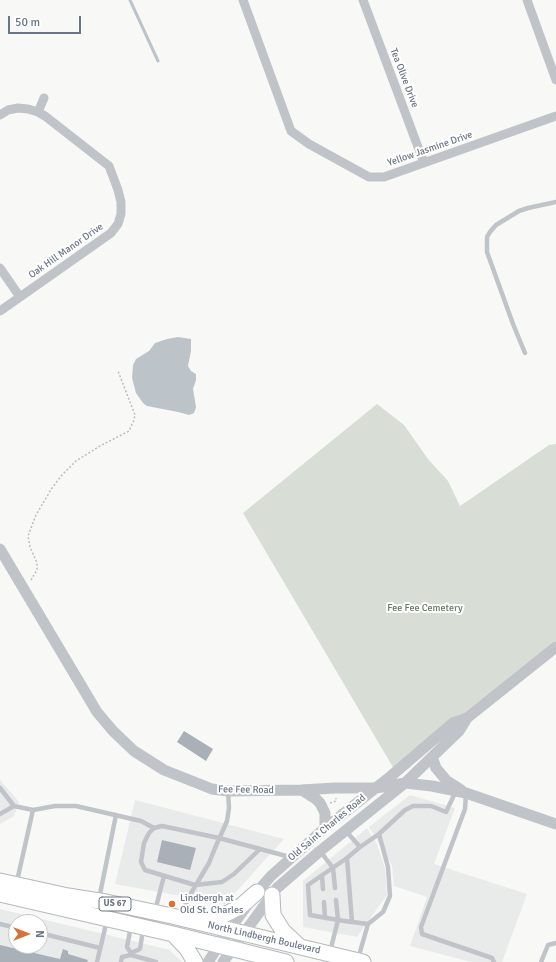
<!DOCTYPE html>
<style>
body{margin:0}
#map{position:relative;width:556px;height:962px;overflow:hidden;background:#f8f9f7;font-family:Signika,sans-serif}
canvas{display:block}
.north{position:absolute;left:8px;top:914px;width:40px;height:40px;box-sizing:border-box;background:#fff;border:1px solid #c3c8ce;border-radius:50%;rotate:90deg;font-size:11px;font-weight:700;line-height:16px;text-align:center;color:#6a7585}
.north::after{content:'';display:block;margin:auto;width:14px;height:18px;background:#d77338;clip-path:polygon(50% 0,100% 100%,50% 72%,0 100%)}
.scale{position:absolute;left:8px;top:16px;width:73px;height:18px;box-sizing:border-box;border:2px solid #6a7585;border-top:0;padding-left:5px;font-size:12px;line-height:14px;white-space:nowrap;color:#6a7585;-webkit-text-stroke:3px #fff;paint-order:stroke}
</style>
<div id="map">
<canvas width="556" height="962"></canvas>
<div class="north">N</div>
<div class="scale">50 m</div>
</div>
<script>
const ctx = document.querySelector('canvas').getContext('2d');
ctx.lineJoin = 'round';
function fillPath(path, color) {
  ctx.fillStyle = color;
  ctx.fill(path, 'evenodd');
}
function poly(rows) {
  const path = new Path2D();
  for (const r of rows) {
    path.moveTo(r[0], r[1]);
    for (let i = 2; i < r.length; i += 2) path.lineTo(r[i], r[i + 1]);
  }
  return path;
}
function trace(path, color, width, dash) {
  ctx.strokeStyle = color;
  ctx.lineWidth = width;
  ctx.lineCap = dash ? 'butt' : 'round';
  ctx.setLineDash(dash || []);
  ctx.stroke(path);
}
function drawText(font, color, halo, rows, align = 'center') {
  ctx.font = font + ' Signika,sans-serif';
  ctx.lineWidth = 4;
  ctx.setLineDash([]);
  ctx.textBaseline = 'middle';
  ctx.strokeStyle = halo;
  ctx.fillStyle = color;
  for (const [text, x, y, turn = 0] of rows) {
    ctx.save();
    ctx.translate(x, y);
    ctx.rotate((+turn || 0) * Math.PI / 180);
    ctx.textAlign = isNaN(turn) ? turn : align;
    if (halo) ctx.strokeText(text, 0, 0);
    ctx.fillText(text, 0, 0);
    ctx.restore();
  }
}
fillPath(poly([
 [0,780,19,802,14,816,0,824],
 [410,795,455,808,434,864,527,894,502,962,471,962,410,946,427,897,394,886,392,865,369,827],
 [135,800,284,839,225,904,115,884],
 [367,828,377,844,385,868,387,895,357,937,303,927,303,881],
 [0,909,170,950,182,962,0,962],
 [16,922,40,922,40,946,16,946]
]), '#e9eaea');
fillPath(poly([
 [377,404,404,425,428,459,448,481,460,506,549,445,556,444,556,641,394,769,243,513]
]), '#d8ddd6');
fillPath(poly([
 [178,337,191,339,191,351,188,366,191,371,196,374,196,380,193,389,196,407,194,413,189,415,178,412,147,406,143,403,136,393,132,378,133,365,136,359,149,351,155,343,167,339]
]), '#bcc4ca');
trace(poly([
 [130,0,158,61]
]), '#bcc4ca', 3);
fillPath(poly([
 [184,731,213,749,206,761,177,742],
 [162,840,196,848,190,870,157,862],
 [0,945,60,959,63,949,68,951,68,954,88,960,87,962,0,962]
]), '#aab0b7');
const trunk = poly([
 [0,881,68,896,106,902,172,916,363,962],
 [0,894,173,934,286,962],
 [272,895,273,915,283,931,298,945],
 [201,922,219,917,230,912,241,906,257,892],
 [173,934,187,949,195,962]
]);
trace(trunk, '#b4b7bb', 17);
trace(poly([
 [31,580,37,570,37,563,30,547,28,536,36,515,52,488,62,475,76,461,100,446,129,431,134,420,135,415,118,371],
 [330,803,336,801,336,798]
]), '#bbbdc0', 1.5, [2, 2]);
trace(poly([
 [525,353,513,324,487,252,487,237,490,232,496,225,519,211,528,208,556,202],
 [0,788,14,806,0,814],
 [466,793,465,809,421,927,422,934,492,958,494,962],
 [14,806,33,810,55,806,76,806,141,821,154,828],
 [346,831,360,847,379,834,388,867,390,896,383,912,368,924,358,959],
 [379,834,405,810,413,806,431,806,446,812,456,791],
 [260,849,234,874,222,882,195,885,145,870,141,862,144,843,149,833,154,828,162,826,219,838,290,857],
 [320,851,333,868,335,888],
 [347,858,360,847],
 [322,876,323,889],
 [17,881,33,810],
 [99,899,116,815],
 [324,902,325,918],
 [155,911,164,876],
 [182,917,187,900,209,863,215,848,227,821,229,808,228,791],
 [352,922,347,858,308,885,310,915,338,920,352,922,368,924],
 [0,924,16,928],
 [40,933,100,948],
 [330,952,338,920,336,900],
 [131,953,140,949,143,930],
 [131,955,131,953,127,947,131,926],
 [97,962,107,920],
 [121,962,122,957,131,955,156,962],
 [541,962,548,945,556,943]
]), '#c0c3c8', 4.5);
trace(poly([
 [243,0,291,131,309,144,369,177,384,177,556,116],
 [363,0,424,163],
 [527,0,556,80],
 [38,112,44,98],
 [0,115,8,110,18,108,28,109,38,112,45,116,109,166,118,190,121,202,121,214,118,224,111,233,20,297,0,268],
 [0,311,20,297]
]), '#c0c3c8', 9);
trace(poly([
 [0,549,97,712,113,731,134,751,164,770,212,789,228,791,301,790,335,788,376,788,405,783,432,786,466,793,556,824],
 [432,757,436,768,447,781,461,790],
 [302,790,316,799,320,803,325,813,325,828],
 [208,962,229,930,257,892,271,876,325,828,391,776,453,723,467,718],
 [223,962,277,888,320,851,405,783,459,731,467,718,556,647]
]), '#c0c3c8', 11);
trace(trunk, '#fff', 15);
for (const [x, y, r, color] of [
 [172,904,4,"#d77338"]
]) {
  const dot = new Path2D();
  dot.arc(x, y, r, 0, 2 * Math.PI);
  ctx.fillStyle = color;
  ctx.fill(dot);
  trace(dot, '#fff', 1.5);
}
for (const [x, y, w] of [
 [115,904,32]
]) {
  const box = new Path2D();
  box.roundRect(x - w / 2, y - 7, w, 14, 3);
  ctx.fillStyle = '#fff';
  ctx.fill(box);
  trace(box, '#6a7585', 1);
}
drawText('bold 9px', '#6a7585', null, [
 ["US 67",115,904]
]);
drawText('10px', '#6a7585', '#fff', [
 ["Tea Olive Drive",404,78,69],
 ["Yellow Jasmine Drive",430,149,-19],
 ["Oak Hill Manor Drive",66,251,-35],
 ["Fee Fee Road",246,790,1],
 ["Old Saint Charles Road",327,828,-40],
 ["North Lindbergh Boulevard",264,938,13]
]);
drawText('10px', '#667864', '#fff', [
 ["Fee Fee Cemetery",425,608]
]);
drawText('10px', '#6a7585', '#fff', [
 ["Lindbergh at",180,898],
 ["Old St. Charles",180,910]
], 'left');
</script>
